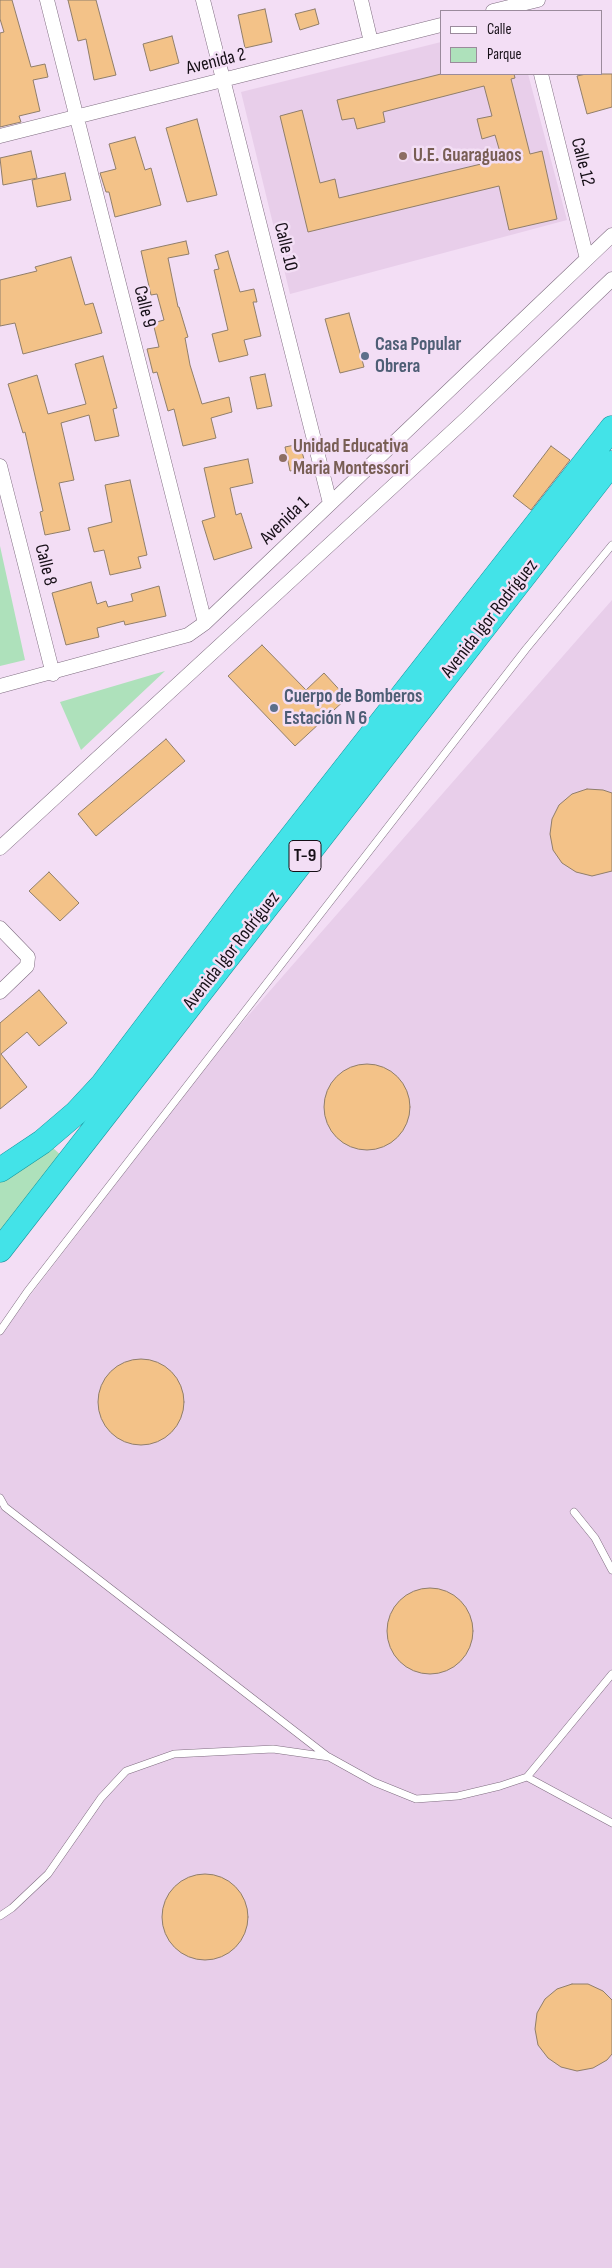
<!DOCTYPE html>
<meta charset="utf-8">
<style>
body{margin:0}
#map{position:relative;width:612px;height:2268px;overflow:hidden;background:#f3def5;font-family:"Sofia Sans Condensed",sans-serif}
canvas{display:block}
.legend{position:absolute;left:440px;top:10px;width:162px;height:65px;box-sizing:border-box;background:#f3def5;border:1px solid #9b8b9c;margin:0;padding:6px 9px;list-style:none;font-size:15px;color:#160f17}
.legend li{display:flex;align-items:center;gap:10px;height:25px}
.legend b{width:25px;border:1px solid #9b8b9c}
</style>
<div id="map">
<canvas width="612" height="2268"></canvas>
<ul class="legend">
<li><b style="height:6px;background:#fff"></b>Calle</li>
<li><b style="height:14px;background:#aee1bb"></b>Parque</li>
</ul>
</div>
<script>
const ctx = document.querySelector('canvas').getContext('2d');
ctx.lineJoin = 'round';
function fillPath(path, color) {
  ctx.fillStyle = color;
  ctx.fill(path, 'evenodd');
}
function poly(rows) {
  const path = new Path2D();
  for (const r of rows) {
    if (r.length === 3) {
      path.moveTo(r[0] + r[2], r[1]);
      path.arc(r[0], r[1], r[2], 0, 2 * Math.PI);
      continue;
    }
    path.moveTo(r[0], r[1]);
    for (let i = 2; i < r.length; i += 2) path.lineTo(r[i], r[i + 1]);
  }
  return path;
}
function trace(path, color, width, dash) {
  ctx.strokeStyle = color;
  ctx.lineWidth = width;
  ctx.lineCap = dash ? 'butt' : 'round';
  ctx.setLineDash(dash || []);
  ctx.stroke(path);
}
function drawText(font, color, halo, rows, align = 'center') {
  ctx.font = font + ' "Sofia Sans Condensed",sans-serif';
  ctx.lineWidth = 5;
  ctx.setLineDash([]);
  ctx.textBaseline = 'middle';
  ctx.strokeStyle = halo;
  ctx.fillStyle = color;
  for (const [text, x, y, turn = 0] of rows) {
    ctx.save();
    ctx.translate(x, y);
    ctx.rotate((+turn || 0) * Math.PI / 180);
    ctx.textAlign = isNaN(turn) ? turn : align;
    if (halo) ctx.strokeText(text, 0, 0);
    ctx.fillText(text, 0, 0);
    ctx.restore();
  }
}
fillPath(poly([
 [441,42,441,74,528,74,567,220,290,294,241,92],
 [612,600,612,2268,0,2268,0,1335,219,1049]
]), '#e8ceea');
fillPath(poly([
 [0,546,25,660,0,666],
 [165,671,81,750,60,702],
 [53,1148,63,1157,0,1232,0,1182]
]), '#aee1bb');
const building = poly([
 [0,0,12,0,31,67,45,64,48,77,33,80,40,111,19,116,21,122,0,127,0,33,4,32,0,19,0,0],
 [68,0,96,0,116,75,94,80,86,39,78,41,68,0],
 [265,9,272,42,245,48,238,15,265,9],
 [315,9,319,24,300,30,295,14,315,9],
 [172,36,179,63,150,71,143,44,172,36],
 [441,74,514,74,515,78,511,79,530,154,542,151,557,219,509,230,499,186,308,232,280,116,302,110,320,183,335,179,339,198,502,159,495,135,482,139,477,119,492,116,484,86,383,112,385,122,357,129,354,118,342,120,337,100,441,74],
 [586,74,612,74,612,107,587,114,577,76,586,74],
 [197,119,217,195,187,202,166,128,197,119],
 [135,137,145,170,151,168,161,205,115,217,109,192,106,192,100,173,116,169,109,144,135,137],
 [31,151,37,178,3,185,0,158,31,151],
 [65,173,71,200,37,207,32,180,65,173],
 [186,241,189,254,168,258,178,307,179,307,188,337,185,338,190,365,202,404,229,397,232,412,211,418,216,438,183,446,174,409,168,411,157,372,153,373,147,349,159,347,153,323,164,320,157,294,151,295,141,251,186,241],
 [228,251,240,292,254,289,257,302,253,302,261,336,244,340,248,355,219,362,212,334,228,330,214,270,219,269,215,255,228,251],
 [71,257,85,305,93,303,102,333,23,354,15,323,0,326,0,280,37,271,35,267,71,257],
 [349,313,364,367,340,373,325,319,349,313],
 [103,356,117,408,113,409,119,436,95,441,89,415,61,423,74,480,59,483,70,530,45,535,40,512,43,511,25,432,23,433,8,384,37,375,48,414,86,404,75,364,103,356],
 [265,374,272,406,257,409,250,377,265,374],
 [300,444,306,467,290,471,285,447,300,444],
 [551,446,570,460,531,510,513,496,551,446],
 [248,459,253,483,230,488,236,515,241,513,252,548,214,560,202,521,215,517,204,468,248,459],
 [130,480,147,555,138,557,141,568,110,575,104,550,94,552,88,528,112,522,105,485,130,480],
 [91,582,97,604,106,601,108,607,133,601,131,594,159,586,166,616,125,625,124,621,97,628,99,637,66,645,52,593,91,582],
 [262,645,306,690,324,673,347,698,295,746,228,676,262,645],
 [166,739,185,761,96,836,78,814,166,739],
 [587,789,603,790,612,793,612,871,592,876,576,872,562,863,553,850,550,834,552,819,559,805,572,794,587,789],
 [49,872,79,903,60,921,29,891,49,872],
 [39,990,67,1023,39,1046,27,1032,1,1054,27,1087,0,1109,0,1023,39,990],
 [367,1107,43],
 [141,1402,43],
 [430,1631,43],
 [205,1917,43],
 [572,1984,588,1984,603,1991,612,2000,612,2054,607,2060,593,2068,577,2071,561,2067,548,2058,538,2045,535,2029,537,2013,545,1999,557,1989,572,1984]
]);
fillPath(building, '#f3c288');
trace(building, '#907e6a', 1);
const service = poly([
 [0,1331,27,1292,526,649,612,545],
 [0,1498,5,1507,327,1756],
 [574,1512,595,1538,612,1570],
 [527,1777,612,1823],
 [0,1916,12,1908,48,1874,101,1798,126,1771,174,1754,273,1749,329,1757,374,1782,416,1799,458,1796,500,1786,527,1777,612,1674]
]);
const minor = poly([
 [47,0,205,623],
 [203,0,330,503],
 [361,0,371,42],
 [493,11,538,0],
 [541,74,587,259],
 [0,136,441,25],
 [0,466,53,674],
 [0,686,188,635,205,623,612,235],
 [0,848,466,419,612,279],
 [0,928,28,957,27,966,0,992]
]);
const trunk = poly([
 [0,1170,42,1142,76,1113,102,1085,245,896,612,428],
 [0,1250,612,463]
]);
trace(service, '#7f6d80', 8);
trace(minor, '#7f6d80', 15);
trace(trunk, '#15949c', 25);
trace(service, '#fff', 7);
trace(minor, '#fff', 14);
trace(trunk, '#43e3e8', 24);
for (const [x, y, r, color] of [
 [403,156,5,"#8d6e63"],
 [365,356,5,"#5c6f8a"],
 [283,458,5,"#8d6e63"],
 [274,708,5,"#5c6f8a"]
]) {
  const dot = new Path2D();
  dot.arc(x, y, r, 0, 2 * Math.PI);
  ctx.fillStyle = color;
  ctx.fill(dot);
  trace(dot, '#f3def5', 2);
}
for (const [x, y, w] of [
 [305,856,32]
]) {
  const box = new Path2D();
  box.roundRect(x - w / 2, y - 15.5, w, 31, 4);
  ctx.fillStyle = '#f3def5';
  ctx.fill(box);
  trace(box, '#160f17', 1);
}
drawText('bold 18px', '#160f17', null, [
 ["T-9",305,856]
]);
drawText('19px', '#160f17', '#f3def5', [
 ["Avenida 2",216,62,-14],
 ["Calle 12",582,162,76],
 ["Calle 10",285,247,76],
 ["Calle 9",144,307,76],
 ["Avenida 1",285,521,-44],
 ["Calle 8",45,565,76],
 ["Avenida Igor Rodríguez",490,619,-52],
 ["Avenida Igor Rodríguez",232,951,-52]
]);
drawText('bold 19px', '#785e54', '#f3def5', [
 ["U.E. Guaraguaos",413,156],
 ["Unidad Educativa",293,447],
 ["Maria Montessori",293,469]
], 'left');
drawText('bold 19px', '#4e5e75', '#f3def5', [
 ["Casa Popular",375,345],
 ["Obrera",375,367],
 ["Cuerpo de Bomberos",284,697],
 ["Estación N 6",284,719]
], 'left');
</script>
